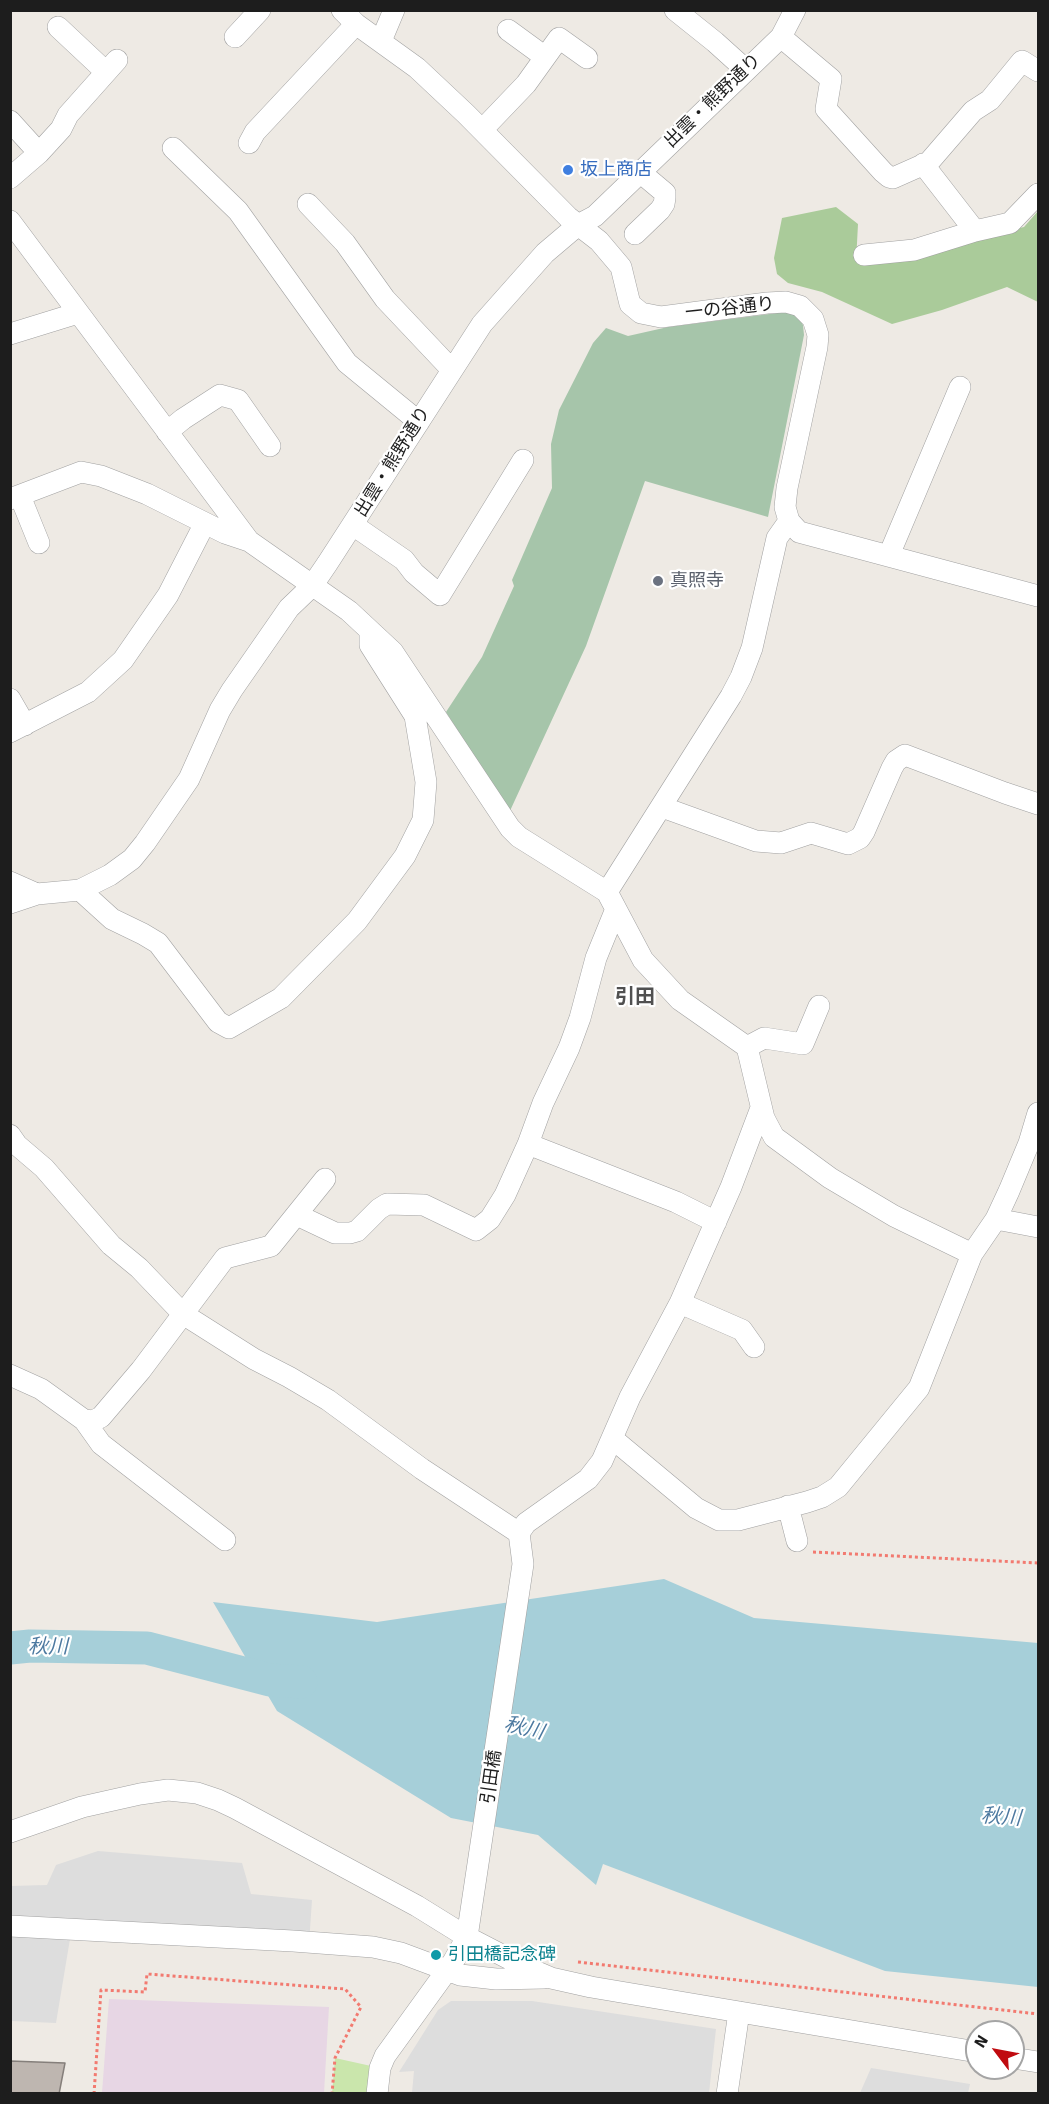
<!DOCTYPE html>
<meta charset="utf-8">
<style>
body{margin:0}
#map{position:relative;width:1049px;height:2104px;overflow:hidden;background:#eeeae4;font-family:Signika,sans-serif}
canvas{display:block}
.frame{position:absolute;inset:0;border:12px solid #1d1d1d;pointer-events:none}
.north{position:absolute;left:965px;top:2020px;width:60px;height:60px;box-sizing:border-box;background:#fff;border:2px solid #a5a5a5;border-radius:50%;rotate:302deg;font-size:16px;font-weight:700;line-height:24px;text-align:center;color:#1d1d1d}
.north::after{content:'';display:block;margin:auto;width:21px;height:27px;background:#c00b10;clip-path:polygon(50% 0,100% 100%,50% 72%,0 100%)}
</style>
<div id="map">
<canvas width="1049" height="2104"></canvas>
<div class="frame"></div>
<div class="north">N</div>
</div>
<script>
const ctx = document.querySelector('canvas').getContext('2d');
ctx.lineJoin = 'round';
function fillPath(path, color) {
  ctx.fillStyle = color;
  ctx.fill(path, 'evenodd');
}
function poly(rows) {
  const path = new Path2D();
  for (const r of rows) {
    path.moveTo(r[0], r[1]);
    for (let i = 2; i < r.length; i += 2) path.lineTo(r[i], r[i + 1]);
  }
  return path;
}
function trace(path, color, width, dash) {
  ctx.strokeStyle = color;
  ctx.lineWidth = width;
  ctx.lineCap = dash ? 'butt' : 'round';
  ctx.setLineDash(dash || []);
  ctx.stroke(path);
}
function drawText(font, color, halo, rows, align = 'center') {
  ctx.font = font + ' Signika,"Noto Sans JP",sans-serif';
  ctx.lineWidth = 4.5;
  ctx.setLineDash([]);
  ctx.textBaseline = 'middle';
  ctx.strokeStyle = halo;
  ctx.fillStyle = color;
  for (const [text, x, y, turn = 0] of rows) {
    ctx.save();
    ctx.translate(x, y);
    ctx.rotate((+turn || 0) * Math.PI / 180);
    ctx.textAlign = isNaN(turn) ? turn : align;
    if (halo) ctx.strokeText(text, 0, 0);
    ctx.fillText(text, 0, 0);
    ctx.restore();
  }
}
fillPath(poly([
 [109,1999,329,2007,324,2093,102,2093]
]), '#e7d6e4');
fillPath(poly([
 [335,2058,380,2068,378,2093,332,2094]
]), '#cae6ac');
fillPath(poly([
 [836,207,858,224,856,262,946,245,1024,227,1038,211,1038,302,1007,287,942,310,892,324,822,292,788,283,777,274,774,258,782,218]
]), '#aacb9a');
fillPath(poly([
 [785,312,798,316,803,325,804,335,768,517,645,481,586,646,509,813,446,712,482,657,514,586,512,580,552,488,551,444,559,410,593,343,606,328,628,336,668,327]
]), '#a6c5aa');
fillPath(poly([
 [98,1851,242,1863,251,1894,312,1900,309,1944,71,1933,56,2023,11,2021,10,1886,47,1885,56,1865],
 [451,2001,532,2001,716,2029,709,2093,412,2093,414,2071,399,2072,438,2010],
 [871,2068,970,2084,968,2093,860,2093]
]), '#ddd');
fillPath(poly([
 [664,1579,754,1618,1038,1643,1038,1987,885,1971,603,1864,596,1885,538,1835,451,1818,277,1711,213,1602,377,1622]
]), '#a6cfd9');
trace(poly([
 [10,1648,30,1646,147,1648,270,1680,301,1682]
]), '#a6cfd9', 33);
const building = poly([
 [10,2061,65,2063,59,2094,10,2094,10,2061]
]);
fillPath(building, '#beb6b0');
trace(building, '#857f7b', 1.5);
const minor = poly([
 [342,10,356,24,417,68,466,114,568,217,599,241,621,267,630,304,641,313,661,317,767,303,786,302,800,306,813,319,818,335,817,347,787,488,785,507,789,521,799,532,1038,596],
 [675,10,715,42,746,70],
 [58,27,106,72],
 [508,30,545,57],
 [235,37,260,10],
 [781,37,831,79,826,109,883,172,889,177,893,178,929,162,973,111,990,100,1022,61,1038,71],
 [381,41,394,10],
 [10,121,39,153],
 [482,130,526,84,559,38,587,58],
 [249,143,255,132,356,24],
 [173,148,238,211,347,363,419,422],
 [10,178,39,153,61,129,68,115,117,60],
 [308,204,345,243,385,299,452,370],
 [10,221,249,541,349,611,393,652,510,828,519,837,607,892,643,960,680,1000,747,1047,764,1118,774,1137,830,1178,894,1216,972,1254],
 [975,231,1010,223,1038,194],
 [635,234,660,210,664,204,665,198,665,193,640,172],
 [864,255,914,250,975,231,923,164],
 [10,334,78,313],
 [167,432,183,419,220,395,238,400,270,446],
 [20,496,39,543],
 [10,499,81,472,101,476,147,494,225,533,249,541],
 [353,525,404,560,414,573,440,595,523,460],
 [889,555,960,387],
 [10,699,25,725],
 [10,732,88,692,123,660,168,595,205,523],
 [662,807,756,841,781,843,811,833,848,844,860,838,864,832,892,768,896,761,905,755,1005,793,1038,804],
 [10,882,37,894],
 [80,890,112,919,143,934,158,943,218,1022,229,1028,281,998,357,921,405,856,423,820,426,782,415,716,370,645,370,634],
 [607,892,731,696,741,677,752,648,777,538,789,521],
 [10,903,37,894,80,890,110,875,132,859,145,843,189,779,220,710,232,690,289,608,312,586,327,564,482,324,545,253,578,225,595,216,781,37,795,10],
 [747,1047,764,1038,803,1044,819,1006],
 [10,1135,17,1145,44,1168,111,1245,139,1268,183,1314,254,1359,289,1377,328,1400,422,1469,519,1533],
 [528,1144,676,1202,716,1222],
 [297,1215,335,1233,350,1233,357,1231,379,1209,387,1204,424,1205,476,1230,490,1219,505,1195,528,1144,543,1103,569,1048,580,1018,596,958,616,909],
 [996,1219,1038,1227],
 [680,1303,742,1330,754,1347],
 [10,1375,41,1389,84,1420,93,1421,101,1417,141,1370,225,1258,271,1246,325,1179],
 [84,1420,101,1444,225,1540],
 [613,1439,696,1508,719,1520,738,1520,807,1502,822,1497,838,1487,919,1388,972,1254,996,1219,1009,1191,1029,1143,1038,1113],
 [788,1506,797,1541],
 [10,1832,82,1807,140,1794,168,1790,197,1793,218,1800,235,1808,417,1906,467,1937,525,1967,551,1978,591,1987,977,2052],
 [10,1926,293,1941,373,1947,401,1953,460,1975,496,1979,544,1978],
 [1013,2058,1038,2062],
 [377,2094,380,2068,385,2056,453,1962,467,1937,523,1564,519,1533,526,1523,588,1479,602,1461,630,1397,680,1303,731,1187,761,1108],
 [727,2094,739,2012]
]);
trace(minor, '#a1a1a1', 22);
trace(poly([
 [813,1552,1038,1563],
 [578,1962,1038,2014],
 [94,2094,101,1990,145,1992,147,1974,345,1989,361,2007,335,2058,332,2094]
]), '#f27a70', 3, [3, 3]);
trace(minor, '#fff', 21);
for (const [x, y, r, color] of [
 [568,170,6,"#3f7fe0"],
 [658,581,6,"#6b7280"],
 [436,1955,6,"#0f9aa8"]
]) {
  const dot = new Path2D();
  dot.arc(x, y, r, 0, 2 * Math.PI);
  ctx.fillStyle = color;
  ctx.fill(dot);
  trace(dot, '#fff', 2);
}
drawText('18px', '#1d1d1d', '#fff', [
 ["出雲・熊野通り",713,101,-44],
 ["一の谷通り",730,309,-6],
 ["出雲・熊野通り",393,462,-58],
 ["引田橋",492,1777,-82]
]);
drawText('18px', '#366cbe', '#fff', [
 ["坂上商店",580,170]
], 'left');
drawText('18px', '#5b616d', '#fff', [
 ["真照寺",670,581]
], 'left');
drawText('18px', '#0d838f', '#fff', [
 ["引田橋記念碑",448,1955]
], 'left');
drawText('bold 20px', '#505050', '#fff', [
 ["引田",635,998]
]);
drawText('italic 20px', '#4c79a0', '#fff', [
 ["秋川",48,1648],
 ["秋川",524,1729,13],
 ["秋川",1001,1818,4]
]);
</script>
